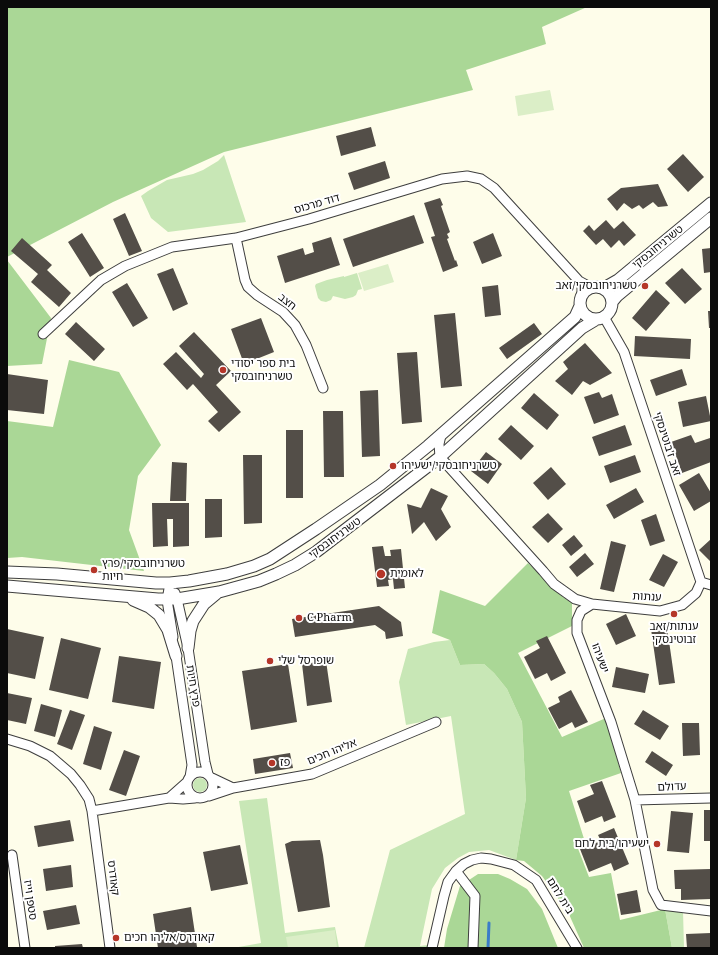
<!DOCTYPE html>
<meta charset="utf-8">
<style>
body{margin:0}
#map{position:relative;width:718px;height:955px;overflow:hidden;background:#fefdea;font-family:"Noto Serif",serif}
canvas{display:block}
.frame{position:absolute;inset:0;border:8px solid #0b0b0b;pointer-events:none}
</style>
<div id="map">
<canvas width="718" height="955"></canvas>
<div class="frame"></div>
</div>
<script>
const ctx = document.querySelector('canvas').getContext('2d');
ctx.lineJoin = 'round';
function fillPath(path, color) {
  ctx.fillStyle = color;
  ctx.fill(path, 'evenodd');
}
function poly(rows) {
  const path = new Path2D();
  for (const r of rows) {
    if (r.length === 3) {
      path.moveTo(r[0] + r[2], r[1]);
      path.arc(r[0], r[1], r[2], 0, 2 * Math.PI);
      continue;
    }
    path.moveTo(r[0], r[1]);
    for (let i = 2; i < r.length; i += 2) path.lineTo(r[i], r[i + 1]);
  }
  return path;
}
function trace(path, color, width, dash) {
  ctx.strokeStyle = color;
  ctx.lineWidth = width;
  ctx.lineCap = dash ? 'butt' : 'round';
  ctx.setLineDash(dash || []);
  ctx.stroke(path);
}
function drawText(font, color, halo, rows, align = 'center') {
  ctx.font = font + ' "Noto Serif","Noto Sans Hebrew",serif';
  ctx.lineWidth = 4;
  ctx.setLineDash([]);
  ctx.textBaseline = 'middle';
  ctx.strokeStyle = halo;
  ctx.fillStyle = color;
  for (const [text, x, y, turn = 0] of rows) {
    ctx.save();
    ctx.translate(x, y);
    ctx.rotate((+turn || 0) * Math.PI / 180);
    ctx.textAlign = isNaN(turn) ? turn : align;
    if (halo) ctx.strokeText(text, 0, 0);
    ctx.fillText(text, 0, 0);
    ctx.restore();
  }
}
fillPath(poly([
 [224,155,246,222,168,232,151,218,141,196,148,191,167,180,193,174,203,170,218,161],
 [357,273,362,289,358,290,356,295,353,297,345,299,333,296,331,300,326,302,321,301,318,298,315,286,316,284,327,280,344,276,344,277],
 [450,640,460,665,484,664,494,673,507,689,522,722,526,798,516,860,489,850,469,852,458,858,445,868,432,889,420,946,428,945,428,948,364,948,390,850,465,814,451,716,406,725,399,682,408,649,434,642],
 [200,785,7],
 [267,798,285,933,335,927,339,948,233,948,261,943,239,801],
 [665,909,683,911,684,948,672,948]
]), '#c8e7b6');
fillPath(poly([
 [7,7,587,7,542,27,546,44,466,70,473,90,224,152,113,202,7,257],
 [7,260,51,318,42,364,7,366],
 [69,360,119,372,161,445,138,476,129,530,144,571,22,557,7,558,7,421,53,427],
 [528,563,563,597,572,603,572,626,518,653,562,737,606,718,621,773,569,791,585,842,577,846,589,877,611,873,620,920,665,909,672,948,584,948,568,912,542,876,524,861,516,860,526,798,522,722,507,689,494,673,484,664,460,665,450,640,432,633,440,590,485,606],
 [478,874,498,874,510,879,527,889,542,909,558,948,444,948,447,929,460,886]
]), '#aad796');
fillPath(poly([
 [550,90,554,110,518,116,515,96],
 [388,264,394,282,364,291,358,273],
 [335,930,337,948,288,948,286,937]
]), '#dbeec7');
trace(poly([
 [488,948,489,923]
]), '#3b7cc8', 3);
fillPath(poly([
 [371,127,376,146,341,156,336,136],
 [683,154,704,177,688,192,667,169],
 [385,161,390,178,354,190,348,173],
 [658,184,668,206,658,207,653,202,643,209,639,205,632,209,624,203,617,211,607,199,621,188],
 [440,198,443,205,441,206,450,232,447,234,449,238,447,239,455,261,456,260,458,266,443,272,431,237,435,236,424,203],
 [125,213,142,251,129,256,113,219],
 [414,215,424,243,353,267,343,239],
 [606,220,614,229,623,221,636,235,624,246,619,240,611,248,603,239,596,245,583,231,589,225,594,231],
 [82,233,104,268,90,277,68,242],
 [493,233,502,256,482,264,473,242],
 [331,237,340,265,285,283,277,256,303,248,305,255,314,252,312,243],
 [22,238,52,265,47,270,71,293,59,307,31,282,38,274,11,251],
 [711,248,711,272,704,273,702,249],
 [173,268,188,304,173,311,157,274],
 [682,268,702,289,685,304,665,283],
 [127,283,148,318,133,327,112,292],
 [498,285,501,315,485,317,482,287],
 [656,290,670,303,646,331,632,318],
 [708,311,711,311,711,328,709,328],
 [455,313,462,386,441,388,434,315],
 [261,318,274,352,244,364,231,329],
 [76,322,105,349,94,361,65,334],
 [534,323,542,334,507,359,499,348],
 [194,332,231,371,216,385,241,412,219,432,208,421,218,412,193,384,187,390,163,364,176,352,201,378,204,374,179,346],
 [635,336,691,339,690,359,634,356],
 [585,343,612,373,590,385,583,381,572,395,555,381,568,369,563,362],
 [417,352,422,422,402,424,397,353],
 [682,369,687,385,656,396,650,380],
 [7,374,48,380,44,414,7,410],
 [378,390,380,456,362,457,360,391],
 [599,392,602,398,612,394,619,415,594,424,584,397],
 [534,393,559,415,547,430,521,408],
 [706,396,711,421,683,427,678,402],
 [323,411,343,411,344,477,324,477],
 [511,425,534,446,521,460,498,439],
 [625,425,632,445,599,456,592,437],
 [286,430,303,430,303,498,286,498],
 [691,435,695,443,710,438,711,462,682,473,671,442],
 [486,452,502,464,488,484,471,471],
 [243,455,262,455,262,523,244,524],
 [635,455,641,472,610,483,604,466],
 [172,462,187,463,186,501,170,501],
 [551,467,566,484,548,500,533,483],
 [699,473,711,493,711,501,694,511,679,485],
 [431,488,448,496,441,509,451,527,436,541,424,522,412,534,407,504,421,508],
 [636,488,644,502,614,519,606,505],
 [205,499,222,499,222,537,205,538],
 [152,503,189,503,189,546,173,547,173,519,167,519,168,546,153,547],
 [548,513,563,529,548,543,532,527],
 [656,514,665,541,650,546,641,520],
 [574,535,583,546,571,556,562,545],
 [711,539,711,562,699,550],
 [611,541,626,545,614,592,600,589],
 [383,546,385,556,391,556,390,550,401,549,405,588,394,589,393,579,388,580,389,586,377,587,372,547],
 [585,553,594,564,577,577,569,567],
 [663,554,678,562,664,587,649,580],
 [379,606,401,622,403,636,386,639,385,632,375,625,295,637,292,619],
 [626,614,636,636,616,645,606,624],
 [667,627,675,683,659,685,651,629],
 [7,629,44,637,35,679,7,673],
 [547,636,566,673,551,681,547,673,535,679,524,657,540,648,536,641],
 [61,638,101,648,88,699,49,690],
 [119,656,161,662,154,709,112,702],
 [326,661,332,702,307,706,302,664],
 [288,664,297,722,251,730,242,671],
 [616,667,649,674,645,693,612,687],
 [571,690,588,722,575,728,572,722,559,729,548,708,560,702,558,697],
 [7,693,32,698,26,724,7,720],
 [41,704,62,710,55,737,34,731],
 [70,710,85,715,72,750,57,744],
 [643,710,669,726,660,740,634,724],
 [682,723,699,723,700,755,683,756],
 [94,726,112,732,101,770,83,764],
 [124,750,140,756,126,796,109,790],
 [652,751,673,765,666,776,645,762],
 [290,753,293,768,255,774,253,759],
 [602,781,616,817,604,822,602,816,585,823,577,801,594,794,590,785],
 [704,810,711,810,711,841,704,841],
 [671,811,693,813,689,853,667,851],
 [70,820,74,841,38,847,34,826],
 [614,828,629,864,614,871,611,863,589,872,580,849,601,841,598,835],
 [320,840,323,855,330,907,298,912,285,844,292,841],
 [240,845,248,884,211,891,203,852],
 [71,865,73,887,46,891,43,869],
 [711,869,711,899,681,900,681,889,675,889,674,870],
 [637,890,641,912,621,915,617,894],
 [76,905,80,924,47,930,43,911],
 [191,907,197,947,158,948,153,914],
 [711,933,711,948,687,948,686,934],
 [82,944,83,948,55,948,55,946]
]), '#534e48');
const minor = poly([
 [236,238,245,280,248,287,257,295,283,312,295,325,306,345,323,388],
 [579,281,582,286,582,295],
 [604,317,624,352,701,582],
 [43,334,101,280,125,266,172,247,236,238,309,219,442,179,467,176,481,179,494,188,579,281,590,287],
 [441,435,439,444,440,457,543,571,554,584,575,599,592,604,660,611,682,605,696,593,701,582],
 [701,582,711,585],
 [170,583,167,600,173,637],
 [175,593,177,599,188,648,205,762,208,774],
 [592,604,581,611,577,620,577,633,611,722,635,800,653,890,661,905,711,911],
 [175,649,192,765,190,777],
 [7,739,30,746,50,756,71,774,80,785,89,799,92,811,110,948],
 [200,785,13],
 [212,778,233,788],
 [209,796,233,788,312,774,436,722],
 [169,798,187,782],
 [635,800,711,798],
 [92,811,169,798,183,799,195,798],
 [12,855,25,948],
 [456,871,475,896,473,948],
 [432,948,444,896,448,882,456,871,464,864,472,860,481,858,491,859,514,865,536,880,577,948]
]);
const tertiary = poly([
 [596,303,16],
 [604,288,618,280,711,203],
 [612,302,617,296,711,218],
 [7,572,57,574,156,583,170,583,189,581,227,574,254,566,270,559,316,529,380,485,428,446,575,317,580,306],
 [7,586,158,599,177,599,219,592,259,581,276,574,295,565,316,552,440,457,582,328,597,319],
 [133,600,149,607,159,615,168,630,176,656],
 [188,648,190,631,193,621,204,604,216,594]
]);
trace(minor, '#3e3e3e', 11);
trace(tertiary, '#3e3e3e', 13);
trace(minor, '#fff', 9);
trace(tertiary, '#fff', 11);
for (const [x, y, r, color] of [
 [645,286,4,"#b53629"],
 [223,370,4,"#b53629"],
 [393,466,4,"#b53629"],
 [94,570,4,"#b53629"],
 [381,574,5,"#b53629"],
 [674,614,4,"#b53629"],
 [299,618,4,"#b53629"],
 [270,661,4,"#b53629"],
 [272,763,4,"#b53629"],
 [657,844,4,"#b53629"],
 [116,938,4,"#b53629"]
]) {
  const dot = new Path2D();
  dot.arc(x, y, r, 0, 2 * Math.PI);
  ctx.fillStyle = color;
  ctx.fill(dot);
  trace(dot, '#fff', 1.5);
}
drawText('11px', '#0b0b0b', '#fff', [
 ["דוד מרכוס",317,204,-16],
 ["טשרניחובסקי",658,247,-39],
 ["חצב",287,302,38],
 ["זאב ז'בוטינסקי",667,444,72],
 ["טשרניחובסקי",335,538,-36],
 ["ענתות",647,597,3],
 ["ישעיהו",600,658,70],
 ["פרץ חיות",193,686,81],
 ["אליהו חכים",332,752,-22],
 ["עדולם",672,787,-2],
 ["קאודרס",113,878,83],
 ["בית לחם",560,896,58],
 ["סטפן וייז",30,900,82]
]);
drawText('11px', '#0b0b0b', '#fff', [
 ["טשרניחובסקי/זאב",637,286,"right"],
 ["בית ספר יסודי",231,364],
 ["טשרניחובסקי",231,377],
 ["טשרניחובסקי/ישעיהו",401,466],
 ["טשרניחובסקי/פרץ",102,564],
 ["חיות",102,577],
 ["לאומית",390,574],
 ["C Pharm",307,618],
 ["ענתות/זאב",674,627,"center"],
 ["זבוטינסקי",674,640,"center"],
 ["שופרסל שלי",278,661],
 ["פז",280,763],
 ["ישעיהו/בית לחם",649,844,"right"],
 ["קאודרס/אליהו חכים",124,938]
], 'left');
</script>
